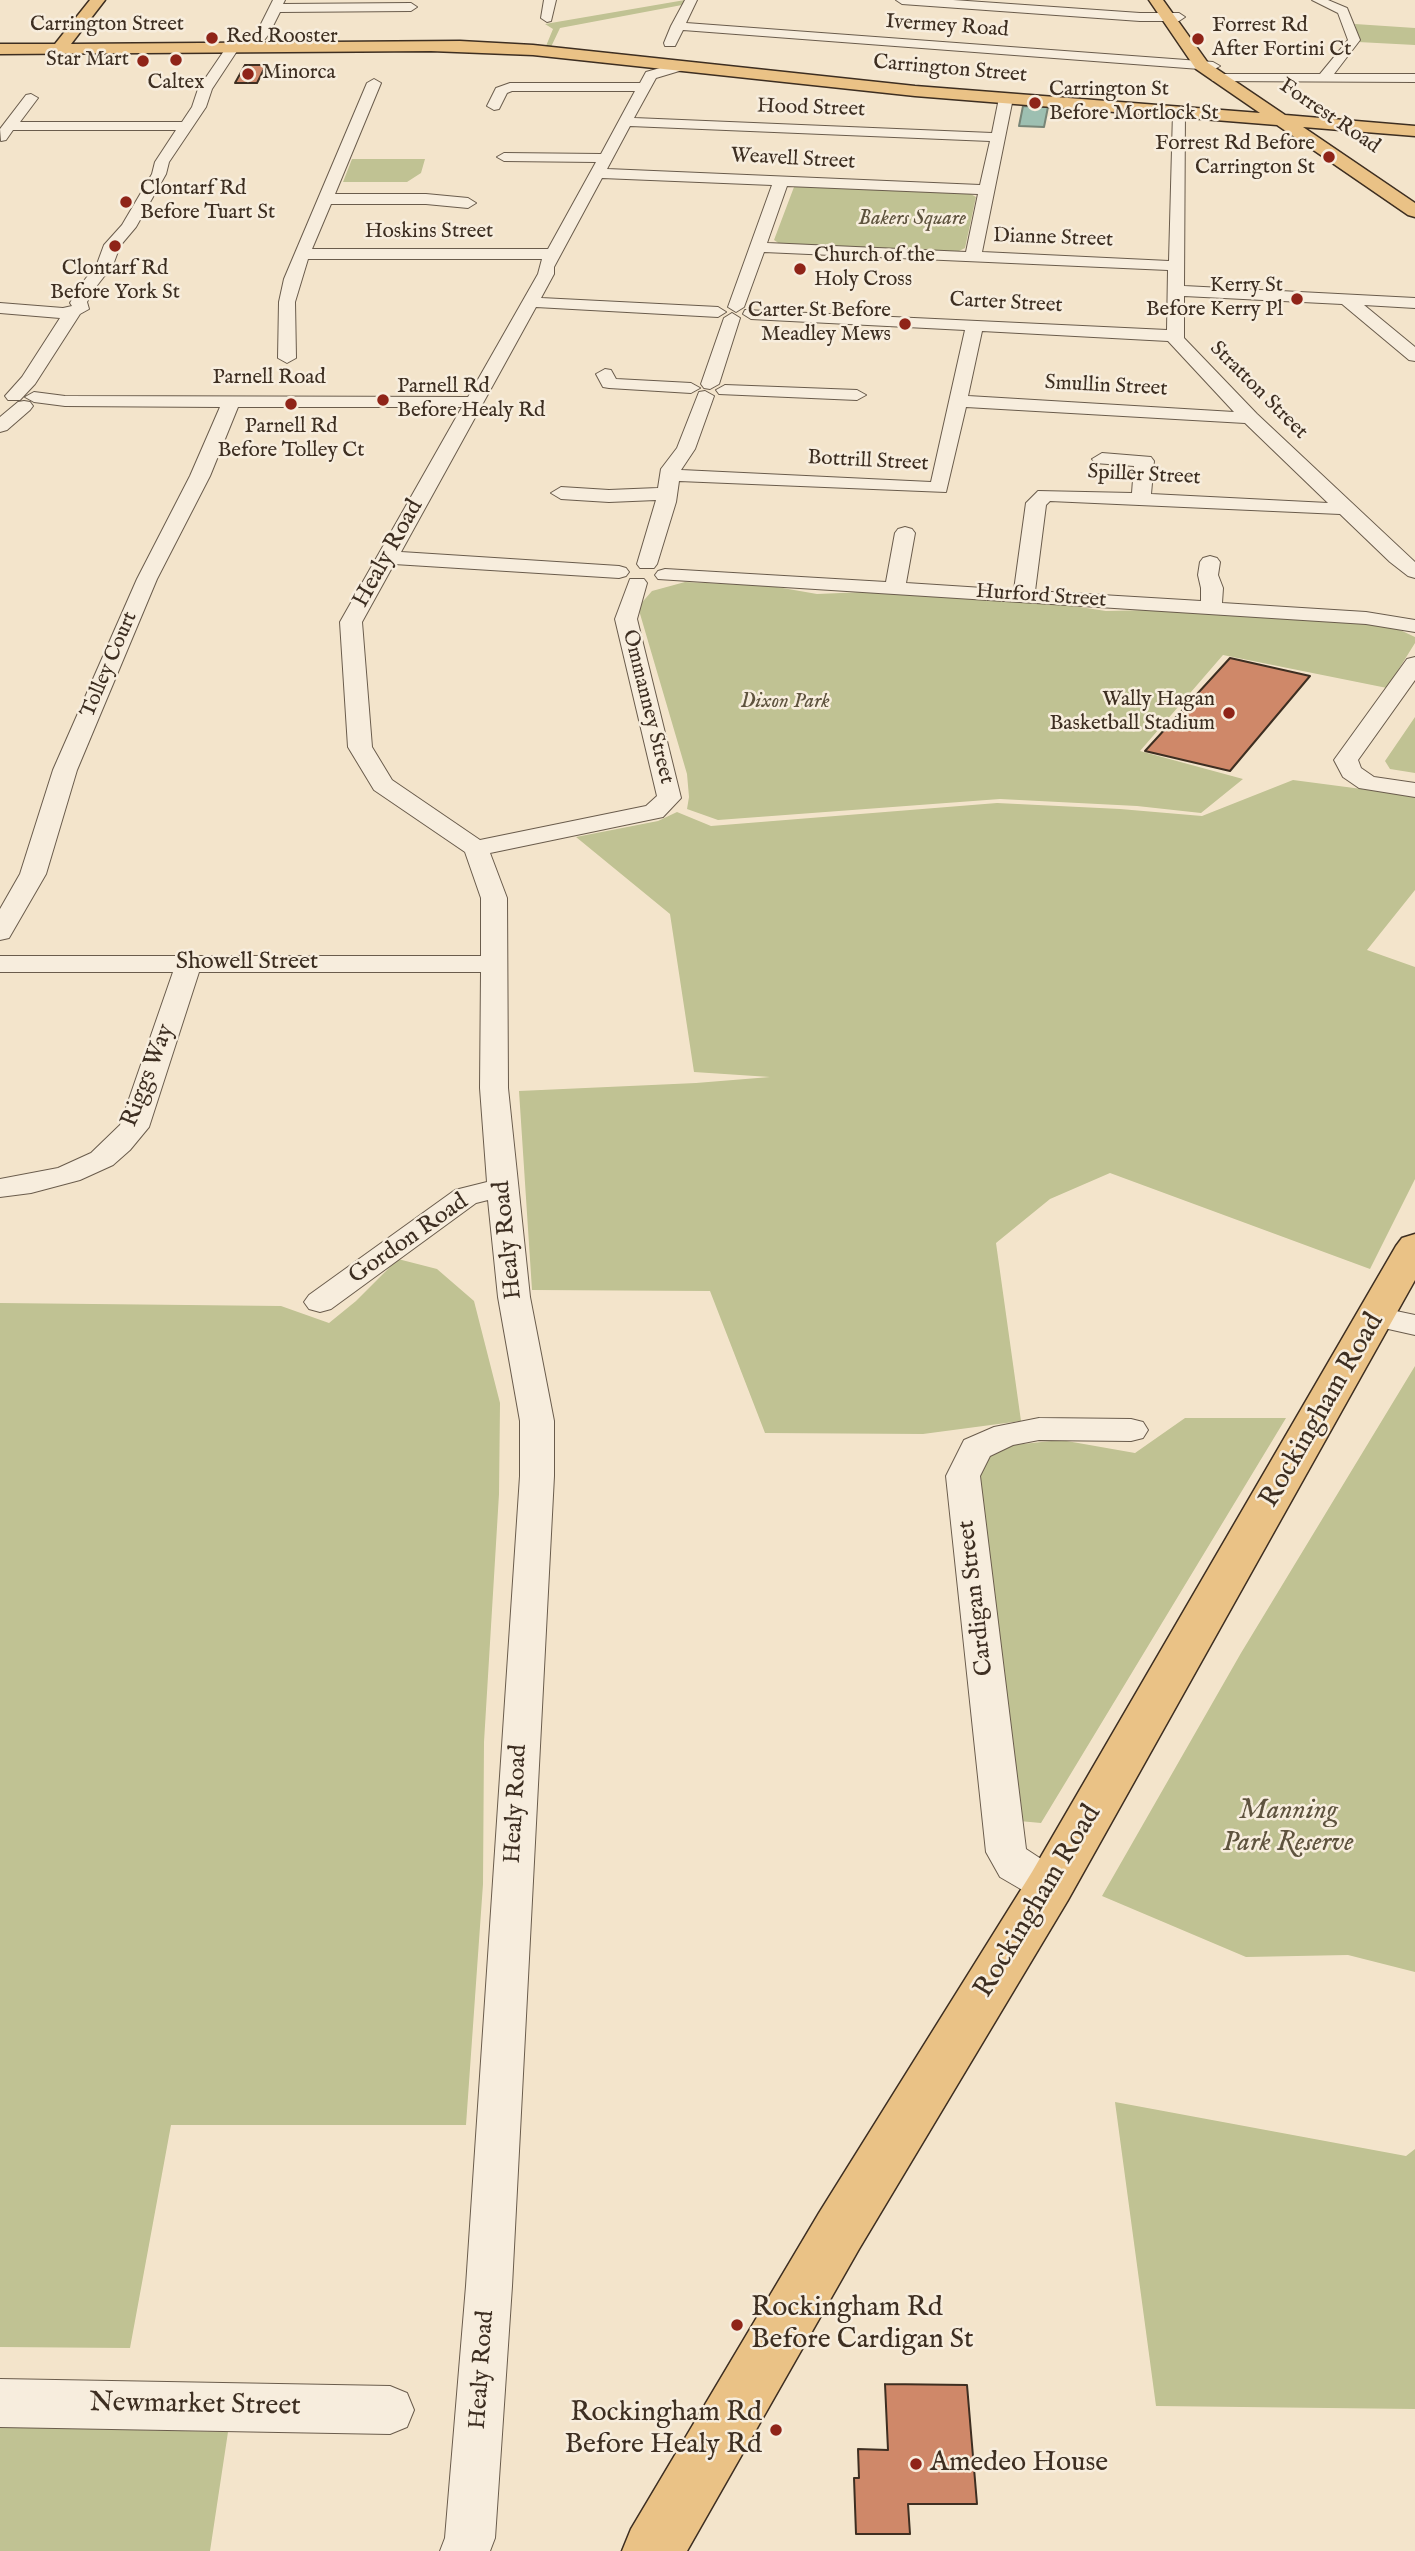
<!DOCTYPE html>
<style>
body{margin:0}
canvas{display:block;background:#f3e4cb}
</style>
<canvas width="1415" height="2551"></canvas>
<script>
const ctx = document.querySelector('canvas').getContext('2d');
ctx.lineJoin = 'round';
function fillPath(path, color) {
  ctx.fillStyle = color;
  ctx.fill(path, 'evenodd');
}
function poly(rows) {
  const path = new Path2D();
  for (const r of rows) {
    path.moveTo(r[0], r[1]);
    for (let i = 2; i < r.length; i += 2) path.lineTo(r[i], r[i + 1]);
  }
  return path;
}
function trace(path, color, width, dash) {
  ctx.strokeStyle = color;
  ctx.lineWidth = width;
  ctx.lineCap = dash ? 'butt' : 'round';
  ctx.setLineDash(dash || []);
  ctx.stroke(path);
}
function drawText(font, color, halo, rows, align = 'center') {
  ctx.font = font + ' "IM FELL English",serif';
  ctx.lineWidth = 5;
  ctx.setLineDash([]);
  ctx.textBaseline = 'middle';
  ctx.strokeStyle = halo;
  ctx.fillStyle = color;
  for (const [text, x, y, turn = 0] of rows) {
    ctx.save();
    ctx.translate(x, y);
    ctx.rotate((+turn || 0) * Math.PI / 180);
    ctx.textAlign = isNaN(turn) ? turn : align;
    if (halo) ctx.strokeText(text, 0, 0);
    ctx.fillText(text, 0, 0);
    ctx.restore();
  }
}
fillPath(poly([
 [685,0,682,5,560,28,551,47,546,46,553,29,545,24],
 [1355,24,1415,28,1415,45,1358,42],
 [352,159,425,159,421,173,407,182,343,182],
 [798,186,969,193,976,197,965,248,957,252,780,244,774,240,794,187],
 [685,582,771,586,817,594,865,592,1060,604,1106,611,1151,610,1361,623,1400,630,1415,637,1415,643,1387,688,1223,655,1140,751,1243,779,1201,813,1137,806,1000,799,718,820,687,809,689,797,687,774,638,607,652,591],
 [1415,717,1415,773,1390,769,1385,761],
 [1293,780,1415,796,1415,890,1367,950,1415,967,1415,1179,1370,1269,1110,1173,1050,1199,996,1243,1021,1421,923,1434,765,1433,710,1291,532,1290,519,1091,696,1083,770,1077,694,1072,670,914,576,837,658,821,677,812,711,826,997,803,1120,809,1202,816],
 [398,1259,437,1269,474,1301,500,1403,499,1494,484,1742,483,1884,466,2125,171,2125,130,2348,0,2347,0,1303,281,1306,329,1323,356,1301],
 [1415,1366,1415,1972,1348,1955,1246,1957,1102,1896,1241,1653],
 [1185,1418,1286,1418,1041,1823,1019,1821,978,1478,987,1459,1003,1446,1061,1440,1135,1453],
 [1115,2102,1406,2156,1415,2149,1415,2409,1156,2406],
 [0,2427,228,2432,210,2551,0,2551]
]), '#c0c293');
const water = poly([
 [1023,106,1048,107,1044,127,1019,126,1023,106]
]);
fillPath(water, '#9dbfb1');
trace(water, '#778577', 2);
const building = poly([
 [245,65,266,65,257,83,235,83,245,65],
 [1230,658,1310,676,1230,771,1145,751,1230,658],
 [885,2384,967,2385,977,2504,908,2504,910,2534,856,2534,854,2478,859,2478,858,2449,888,2450,885,2384]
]);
fillPath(building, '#cf8869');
trace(building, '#3d2e21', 2);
const minor = poly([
 [273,0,285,0,283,4,411,3,417,7,411,11,280,12,269,34,262,43,239,48,212,89,206,107,169,162,166,174,136,227,120,246,113,265,92,292,87,302,89,309,80,314,35,384,20,400,8,400,5,396,22,377,60,318,0,313,0,303,63,308,72,306,70,303,76,291,97,264,104,245,122,225,152,174,155,162,176,130,13,130,6,140,1,141,0,129,26,95,31,94,38,98,20,122,182,122,192,107,198,89,230,42,252,37,257,32,273,0],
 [544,0,556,0,551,21,547,22,541,18,544,0],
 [685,0,697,0,686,23,1213,62,1220,66,1213,70,683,30,675,46,665,46,664,43,671,26,685,0],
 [896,0,953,0,1140,13,1179,13,1185,17,1179,21,1140,21,902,4,896,0],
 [1312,0,1328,0,1347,8,1360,40,1334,74,1415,74,1415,82,1213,81,1211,78,1218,74,1320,74,1348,40,1338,13,1312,0],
 [681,62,688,66,686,69,656,78,634,118,992,133,999,98,1006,94,1011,95,1013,98,982,252,1169,261,1173,112,1180,108,1185,109,1184,286,1415,298,1415,308,1364,305,1415,347,1415,361,1409,360,1342,304,1184,296,1184,338,1257,414,1415,562,1415,578,1408,576,1390,562,1340,514,1050,501,1046,505,1035,591,1201,601,1201,588,1198,575,1200,562,1203,558,1210,556,1217,558,1220,562,1218,575,1223,588,1222,603,1366,612,1415,620,1415,632,1366,624,658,579,655,575,658,571,665,569,886,582,895,533,898,529,905,527,912,529,915,533,906,583,1014,590,1026,503,1038,491,1132,493,1134,466,1095,463,1092,459,1102,453,1151,457,1154,461,1151,494,1328,503,1245,423,966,407,946,492,679,481,676,502,657,564,654,568,640,568,637,564,656,500,609,502,561,499,551,493,561,487,609,490,658,488,661,469,677,448,699,392,705,391,714,396,695,449,681,470,931,482,965,330,751,319,743,314,745,310,1167,330,1168,270,764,252,744,307,736,312,728,307,772,185,602,178,554,267,554,274,541,298,718,307,726,312,718,317,536,307,401,552,619,566,626,568,629,572,626,576,619,578,394,564,362,622,372,747,392,780,480,840,646,806,657,796,615,619,630,579,644,579,647,583,637,619,681,798,663,817,490,853,507,898,508,1088,530,1297,554,1421,554,1476,512,2286,495,2538,490,2551,440,2551,445,2538,466,2286,520,1476,520,1421,498,1297,488,1200,476,1203,331,1309,320,1312,309,1309,304,1302,309,1295,455,1190,487,1182,480,1088,481,972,199,972,149,1127,130,1150,113,1165,80,1180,31,1193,0,1197,0,1179,58,1168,91,1153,120,1125,173,972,0,972,0,956,481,956,481,898,465,852,374,790,348,747,340,622,462,407,238,407,210,476,157,579,77,770,46,874,9,938,0,940,0,909,20,874,53,770,137,579,190,476,220,407,65,406,34,402,25,397,34,392,65,396,468,397,538,274,542,259,308,259,295,302,296,358,287,363,278,358,279,302,284,279,367,83,374,79,381,83,335,194,426,194,468,198,476,203,468,208,426,204,331,204,312,249,548,249,596,162,504,161,497,157,504,153,601,154,635,91,512,91,507,93,499,109,494,110,487,106,496,88,510,83,640,83,646,72,681,62],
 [630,126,990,141,980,185,607,169,630,126],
 [787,186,978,194,966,252,767,243,787,186],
 [982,331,1168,341,1234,412,968,396,982,331],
 [732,313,740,318,719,384,710,389,704,388,701,384,724,318,732,313],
 [605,369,611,370,616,379,691,383,700,388,691,393,609,388,603,387,596,374,605,369],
 [725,385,857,390,866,395,857,400,719,394,716,390,725,385],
 [24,401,30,402,33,406,30,410,7,430,0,432,0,417,18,402,24,401],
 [1415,657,1415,680,1358,760,1361,768,1374,777,1415,783,1415,797,1359,788,1343,777,1334,760,1407,659,1415,657],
 [1377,1307,1415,1315,1415,1335,1366,1324,1361,1317,1366,1310,1377,1307],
 [1039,1418,1131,1419,1143,1422,1148,1430,1143,1438,1131,1441,1039,1440,1013,1445,990,1456,980,1476,1026,1849,1064,1874,1070,1886,1064,1898,1050,1903,1036,1898,1000,1877,986,1852,946,1476,964,1440,994,1427,1039,1418],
 [0,2379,390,2386,407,2393,414,2410,407,2427,390,2434,0,2427,0,2379]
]);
const major = poly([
 [90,0,105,0,71,44,460,41,533,45,915,86,1260,113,1196,69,1149,0,1163,0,1208,63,1285,115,1415,126,1415,136,1303,127,1415,203,1415,217,1408,215,1277,125,915,96,533,55,431,51,0,54,0,44,55,44,90,0],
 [1415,1234,1415,1280,1068,1900,859,2249,687,2551,622,2551,631,2529,819,2213,1032,1872,1396,1246,1402,1238,1415,1234]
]);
trace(minor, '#6a5c4c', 2);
trace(major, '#3d2e21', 3);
fillPath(minor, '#f7eddd');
fillPath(major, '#eac286');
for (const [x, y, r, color] of [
 [212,38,7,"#8f2418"],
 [1198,39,7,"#8f2418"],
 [176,60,7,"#8f2418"],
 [143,61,7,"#8f2418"],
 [248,74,7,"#8f2418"],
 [1035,103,7,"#8f2418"],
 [1329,157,7,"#8f2418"],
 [126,202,7,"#8f2418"],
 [115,246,7,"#8f2418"],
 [800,269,7,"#8f2418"],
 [1297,299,7,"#8f2418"],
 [905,324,7,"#8f2418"],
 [383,400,7,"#8f2418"],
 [291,404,7,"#8f2418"],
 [1229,713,7,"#8f2418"],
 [737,2325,7,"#8f2418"],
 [776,2430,7,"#8f2418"],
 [916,2464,7,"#8f2418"]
]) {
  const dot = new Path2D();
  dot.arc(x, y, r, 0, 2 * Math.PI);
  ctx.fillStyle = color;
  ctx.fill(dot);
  trace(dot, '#f7eddd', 2.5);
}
drawText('21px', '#3d2e21', '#f7eddd', [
 ["Carrington Street",107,26],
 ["Ivermey Road",947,27,4],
 ["Carrington Street",950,70,5],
 ["Hood Street",811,109,2],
 ["Forrest Road",1329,117,34],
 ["Weavell Street",793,160,3],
 ["Hoskins Street",429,233],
 ["Dianne Street",1053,239,2],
 ["Carter Street",1006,304,3],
 ["Parnell Road",269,379],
 ["Smullin Street",1106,387,3],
 ["Stratton Street",1258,391,45],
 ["Bottrill Street",868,462,3],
 ["Spiller Street",1144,476,3],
 ["Hurford Street",1041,597,4],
 ["Tolley Court",110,665,-67],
 ["Ommanney Street",647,707,76]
]);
drawText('21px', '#3d2e21', '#f7eddd', [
 ["Forrest Rd",1212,27],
 ["After Fortini Ct",1212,51],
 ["Red Rooster",226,38],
 ["Star Mart",129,61,"right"],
 ["Minorca",262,74],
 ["Caltex",176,84,"center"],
 ["Carrington St",1049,91],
 ["Before Mortlock St",1049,115],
 ["Forrest Rd Before",1315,145,"right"],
 ["Carrington St",1315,169,"right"],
 ["Clontarf Rd",140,190],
 ["Before Tuart St",140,214],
 ["Church of the",814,257],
 ["Holy Cross",814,281],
 ["Clontarf Rd",115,270,"center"],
 ["Before York St",115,294,"center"],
 ["Kerry St",1283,287,"right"],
 ["Before Kerry Pl",1283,311,"right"],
 ["Carter St Before",891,312,"right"],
 ["Meadley Mews",891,336,"right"],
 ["Parnell Rd",397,388],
 ["Before Healy Rd",397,412],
 ["Parnell Rd",291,428,"center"],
 ["Before Tolley Ct",291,452,"center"],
 ["Wally Hagan",1215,701,"right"],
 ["Basketball Stadium",1215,725,"right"]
], 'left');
drawText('italic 21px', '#5e533e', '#f7eddd', [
 ["Bakers Square",912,220],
 ["Dixon Park",785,703]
]);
drawText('24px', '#3d2e21', '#f7eddd', [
 ["Healy Road",389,554,-61],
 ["Showell Street",247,963],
 ["Riggs Way",149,1076,-69],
 ["Gordon Road",409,1240,-35],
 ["Healy Road",509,1240,-96],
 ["Cardigan Street",977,1598,-97],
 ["Healy Road",517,1804,-87],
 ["Healy Road",483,2370,-86]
]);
drawText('28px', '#3d2e21', '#f7eddd', [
 ["Rockingham Road",1323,1411,-60],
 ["Rockingham Road",1039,1902,-59],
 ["Newmarket Street",195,2406,1]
]);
drawText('italic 28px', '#5e533e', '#f7eddd', [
 ["Manning",1288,1812],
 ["Park Reserve",1288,1844]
]);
drawText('28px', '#3d2e21', '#f7eddd', [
 ["Rockingham Rd",751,2309],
 ["Before Cardigan St",751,2341],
 ["Rockingham Rd",762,2414,"right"],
 ["Before Healy Rd",762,2446,"right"],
 ["Amedeo House",930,2464]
], 'left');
</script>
